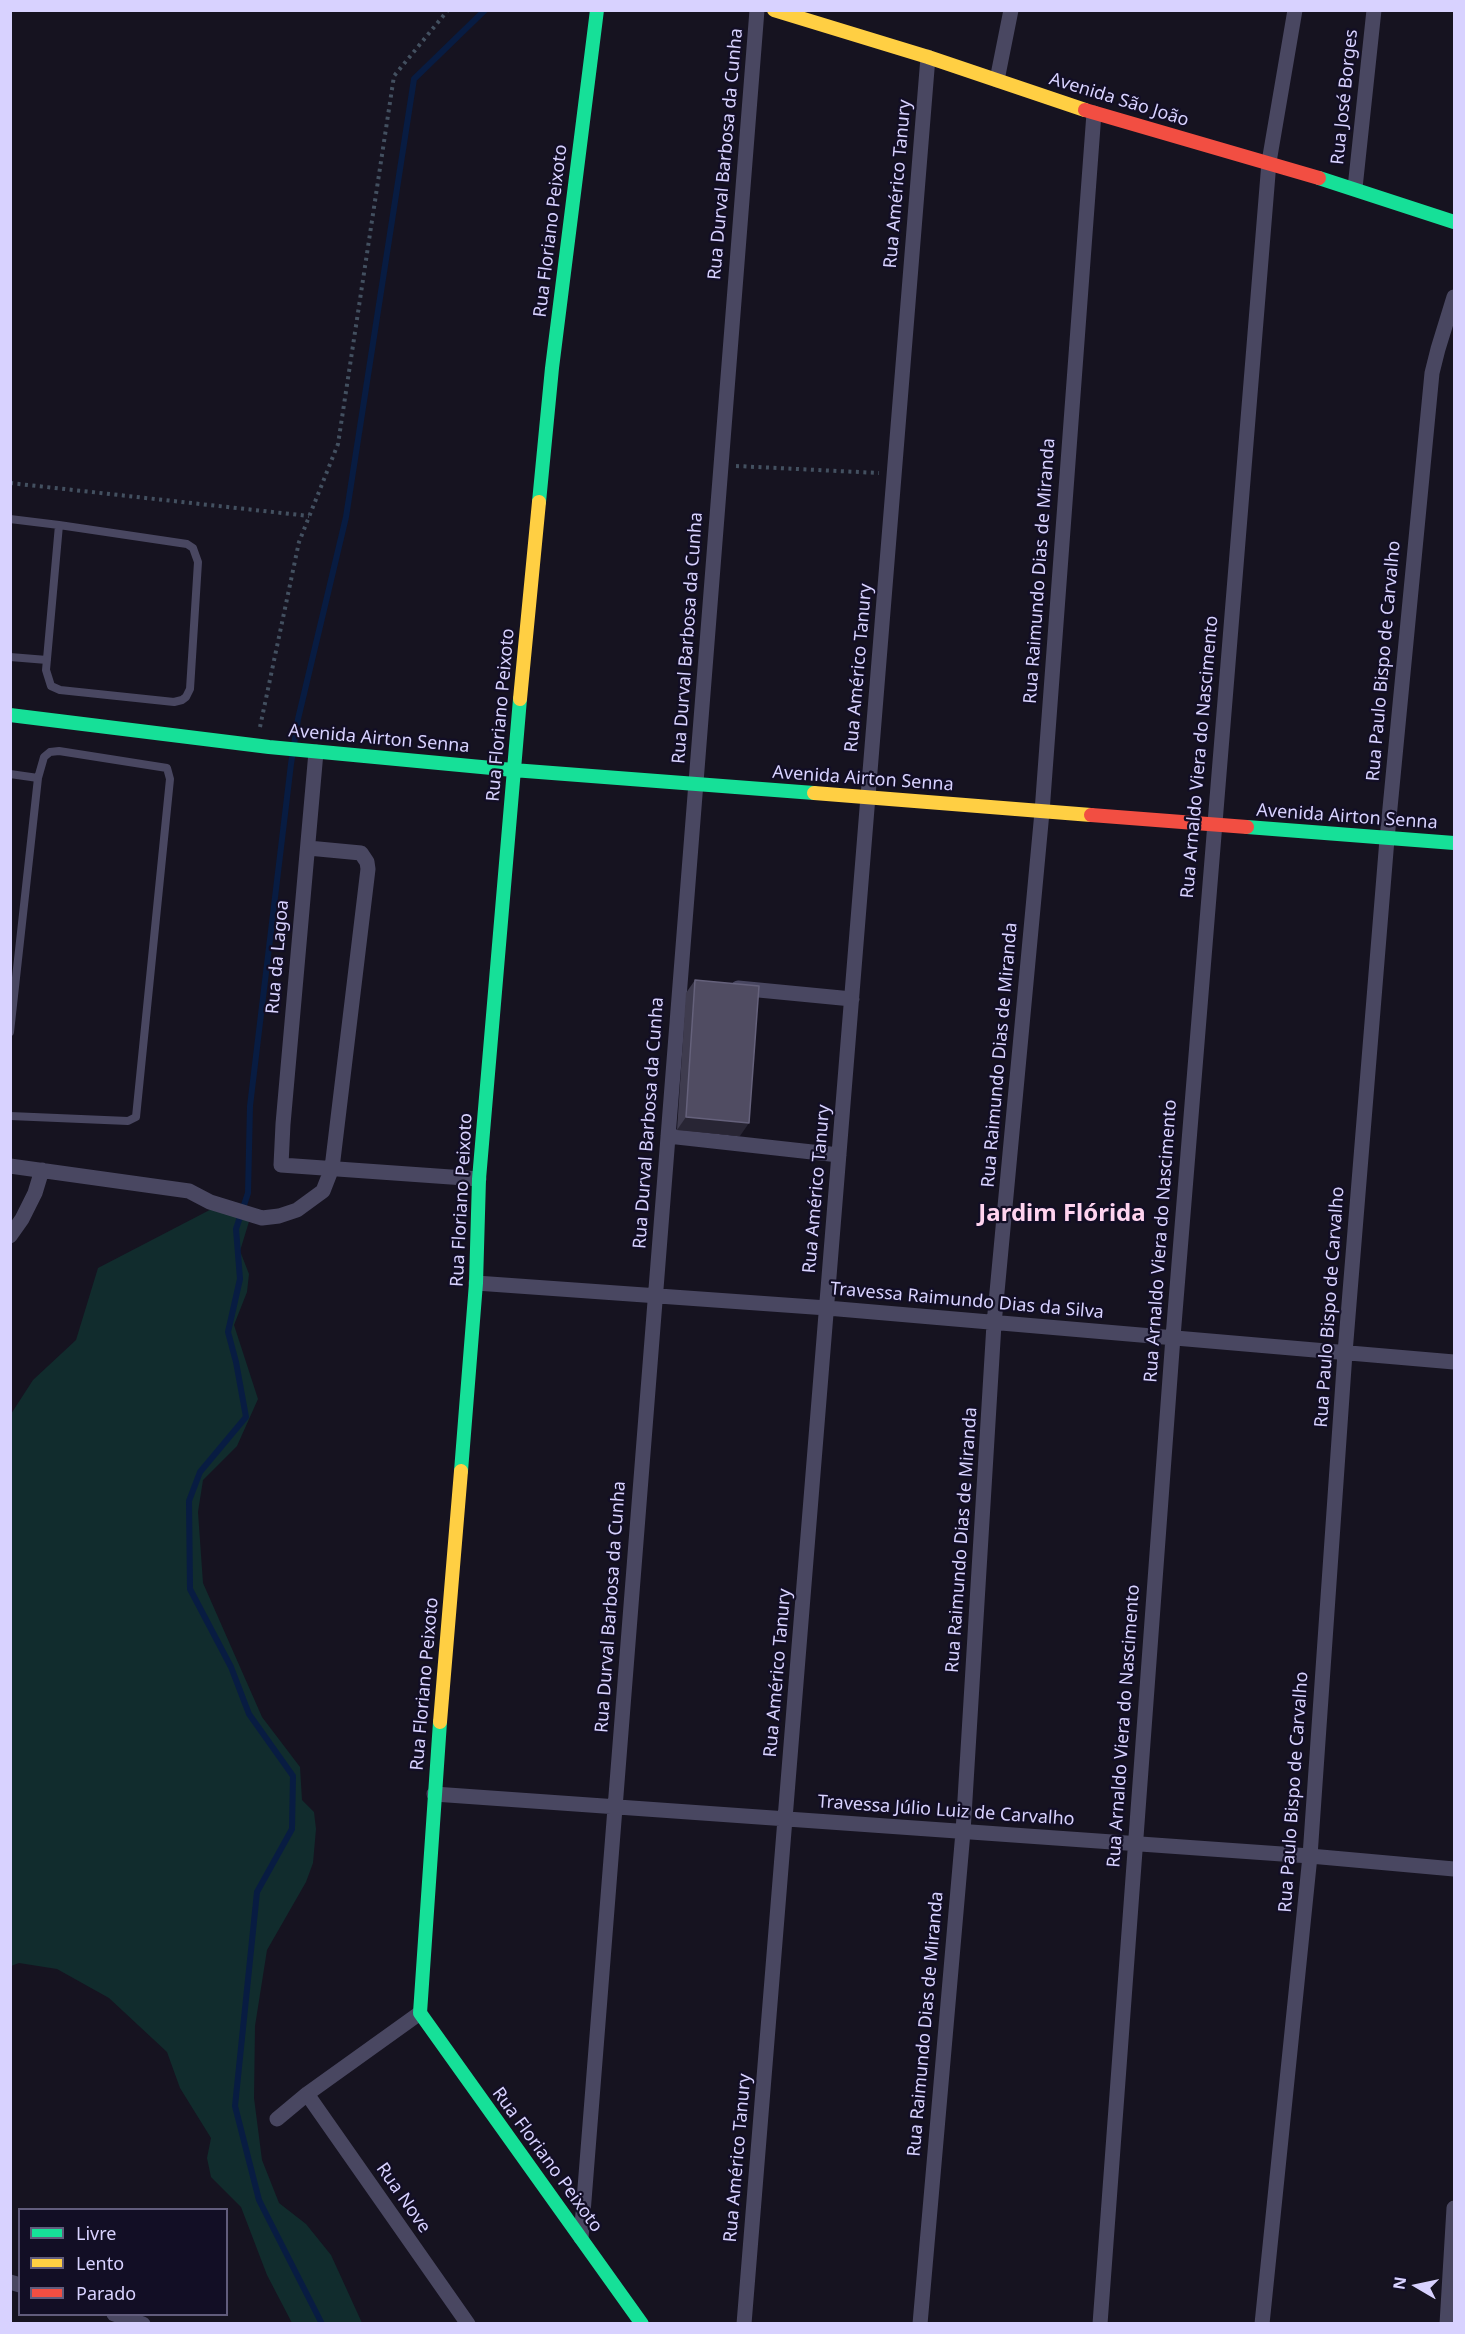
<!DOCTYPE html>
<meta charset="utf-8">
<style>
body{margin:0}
#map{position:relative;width:1465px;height:2334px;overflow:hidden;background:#161320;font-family:"Noto Sans",sans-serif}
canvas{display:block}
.frame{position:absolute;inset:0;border:12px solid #d8d2ff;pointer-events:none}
.legend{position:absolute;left:18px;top:2208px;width:210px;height:108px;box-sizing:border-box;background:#120e25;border:2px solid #615c7c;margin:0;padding:8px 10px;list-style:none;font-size:18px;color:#d8d2ff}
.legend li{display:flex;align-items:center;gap:12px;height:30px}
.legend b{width:30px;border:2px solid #615c7c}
.north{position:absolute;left:1387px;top:2256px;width:60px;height:60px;-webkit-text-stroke:4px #120e25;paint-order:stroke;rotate:279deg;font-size:16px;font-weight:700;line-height:24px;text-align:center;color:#d8d2ff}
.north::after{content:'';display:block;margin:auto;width:21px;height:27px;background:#d8d2ff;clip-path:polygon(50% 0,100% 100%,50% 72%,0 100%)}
</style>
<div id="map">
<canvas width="1465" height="2334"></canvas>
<div class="frame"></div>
<ul class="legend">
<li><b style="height:8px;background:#16e098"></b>Livre</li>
<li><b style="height:8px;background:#ffcf43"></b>Lento</li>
<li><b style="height:8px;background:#f24e42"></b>Parado</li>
</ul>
<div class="north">N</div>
</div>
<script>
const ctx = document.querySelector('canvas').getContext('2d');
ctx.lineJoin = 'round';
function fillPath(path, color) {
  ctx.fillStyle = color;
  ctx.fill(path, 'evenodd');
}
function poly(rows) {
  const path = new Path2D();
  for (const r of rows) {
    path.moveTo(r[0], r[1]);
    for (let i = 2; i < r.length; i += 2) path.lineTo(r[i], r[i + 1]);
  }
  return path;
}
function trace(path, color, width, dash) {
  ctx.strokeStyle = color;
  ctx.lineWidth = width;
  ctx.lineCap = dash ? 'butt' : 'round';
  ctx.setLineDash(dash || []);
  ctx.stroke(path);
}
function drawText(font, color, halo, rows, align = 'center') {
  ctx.font = font + ' "Noto Sans",sans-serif';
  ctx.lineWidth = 4.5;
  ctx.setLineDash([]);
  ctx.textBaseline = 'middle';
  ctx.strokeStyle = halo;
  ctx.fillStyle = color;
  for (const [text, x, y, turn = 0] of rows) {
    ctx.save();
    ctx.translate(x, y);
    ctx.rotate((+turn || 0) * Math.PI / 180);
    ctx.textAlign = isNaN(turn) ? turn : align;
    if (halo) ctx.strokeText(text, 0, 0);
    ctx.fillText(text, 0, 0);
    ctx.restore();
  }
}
fillPath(poly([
 [227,1201,251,1215,240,1251,249,1274,247,1292,234,1325,258,1399,237,1446,203,1480,198,1512,203,1583,262,1717,300,1767,302,1800,314,1812,316,1829,313,1863,306,1882,267,1950,255,2026,254,2098,262,2160,279,2203,306,2224,331,2255,362,2323,292,2323,267,2275,241,2207,211,2177,207,2158,211,2138,180,2088,167,2052,109,1998,57,1969,19,1963,11,1966,11,1414,33,1380,76,1340,98,1268]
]), '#112c2d');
trace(poly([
 [322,2324,259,2200,235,2106,257,1892,292,1829,293,1776,249,1714,231,1667,190,1589,189,1501,200,1472,246,1417,236,1362,228,1332,240,1279,236,1229,248,1193,250,1106,291,764,298,719,346,517,414,79,485,10]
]), '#081c42', 6);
trace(poly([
 [736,466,879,473],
 [10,483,309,516],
 [260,727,299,542,338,444,394,76,448,10]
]), '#435060', 4, [3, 4.5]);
trace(poly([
 [10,519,59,525,187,544,193,548,198,562,190,689,186,697,182,700,174,702,60,690,51,686,46,670,59,525],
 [10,657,47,660],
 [10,774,38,778],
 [10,1032,38,778,44,757,50,752,59,751,167,768,170,779,136,1117,128,1121,10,1116]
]), '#494761', 8);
trace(poly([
 [997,80,1011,10],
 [1355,188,1374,10],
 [316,752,283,1124,281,1165,479,1179],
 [738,988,852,999],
 [668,1136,839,1155],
 [10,1166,189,1191,210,1202,262,1218,279,1216,297,1210,323,1191,332,1168,368,869,367,862,361,853,308,848],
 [10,1236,22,1219,35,1193,42,1170],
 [476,1283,827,1308,1454,1362],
 [434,1794,1310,1856,1454,1869],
 [307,2094,468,2324],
 [277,2119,307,2094,420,2013],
 [581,2238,757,10],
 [10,2282,20,2285],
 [114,2314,143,2324],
 [744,2324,928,57],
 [920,2324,963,1832,994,1324,1042,812,1094,113],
 [1100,2324,1173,1337,1269,162,1295,10],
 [1262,2324,1310,1856,1345,1353,1387,839,1432,373,1438,349,1454,297],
 [1447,2324,1454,2208]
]), '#494761', 15);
trace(poly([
 [1319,178,1454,222],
 [539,502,552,368,597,10],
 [10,715,269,747,513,770,814,793],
 [1247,827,1454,843],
 [461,1471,476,1283,479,1179,520,699],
 [440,1722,420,2013,642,2324]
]), '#16e098', 14);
trace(poly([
 [774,10,928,57,1085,110],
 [520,699,539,502],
 [814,793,1091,815],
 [440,1722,461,1471]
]), '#ffcf43', 14);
trace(poly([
 [1085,110,1319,178],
 [1091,815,1247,827]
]), '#f24e42', 14);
fillPath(poly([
 [695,980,740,1136,677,1130,686,993]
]), '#3f3c4f');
fillPath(poly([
 [686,1117,749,1123,740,1136,677,1130]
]), '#282534');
const building = poly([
 [695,980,759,986,749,1123,686,1117,695,980]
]);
fillPath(building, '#504c62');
trace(building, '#65617b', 1.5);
drawText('18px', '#d8d2ff', '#120e25', [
 ["Rua José Borges",1345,97,-84],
 ["Avenida São João",1119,100,17],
 ["Rua Durval Barbosa da Cunha",726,154,-85],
 ["Rua Américo Tanury",898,184,-85],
 ["Rua Floriano Peixoto",551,231,-83],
 ["Rua Raimundo Dias de Miranda",1040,571,-86],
 ["Rua Durval Barbosa da Cunha",688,638,-86],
 ["Rua Paulo Bispo de Carvalho",1384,661,-85],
 ["Rua Américo Tanury",859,668,-85],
 ["Rua Floriano Peixoto",501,715,-85],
 ["Avenida Airton Senna",379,739,5],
 ["Rua Arnaldo Viera do Nascimento",1200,757,-85],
 ["Avenida Airton Senna",863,779,4],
 ["Avenida Airton Senna",1347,817,4],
 ["Rua da Lagoa",278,957,-85],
 ["Rua Raimundo Dias de Miranda",1000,1055,-85],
 ["Rua Durval Barbosa da Cunha",649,1123,-86],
 ["Rua Américo Tanury",817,1189,-85],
 ["Rua Floriano Peixoto",462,1200,-87],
 ["Rua Arnaldo Viera do Nascimento",1161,1241,-86],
 ["Travessa Raimundo Dias da Silva",967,1301,5],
 ["Rua Paulo Bispo de Carvalho",1330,1307,-86],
 ["Rua Raimundo Dias de Miranda",962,1540,-86],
 ["Rua Durval Barbosa da Cunha",611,1607,-86],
 ["Rua Américo Tanury",778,1673,-85],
 ["Rua Floriano Peixoto",425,1684,-85],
 ["Rua Arnaldo Viera do Nascimento",1124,1726,-86],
 ["Rua Paulo Bispo de Carvalho",1294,1792,-86],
 ["Travessa Júlio Luiz de Carvalho",946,1811,4],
 ["Rua Raimundo Dias de Miranda",926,2024,-85],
 ["Rua Américo Tanury",738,2158,-85],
 ["Rua Floriano Peixoto",547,2160,54],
 ["Rua Nove",403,2198,55]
]);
drawText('bold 24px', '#ffd4ef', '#120e25', [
 ["Jardim Flórida",1062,1214]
]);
</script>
